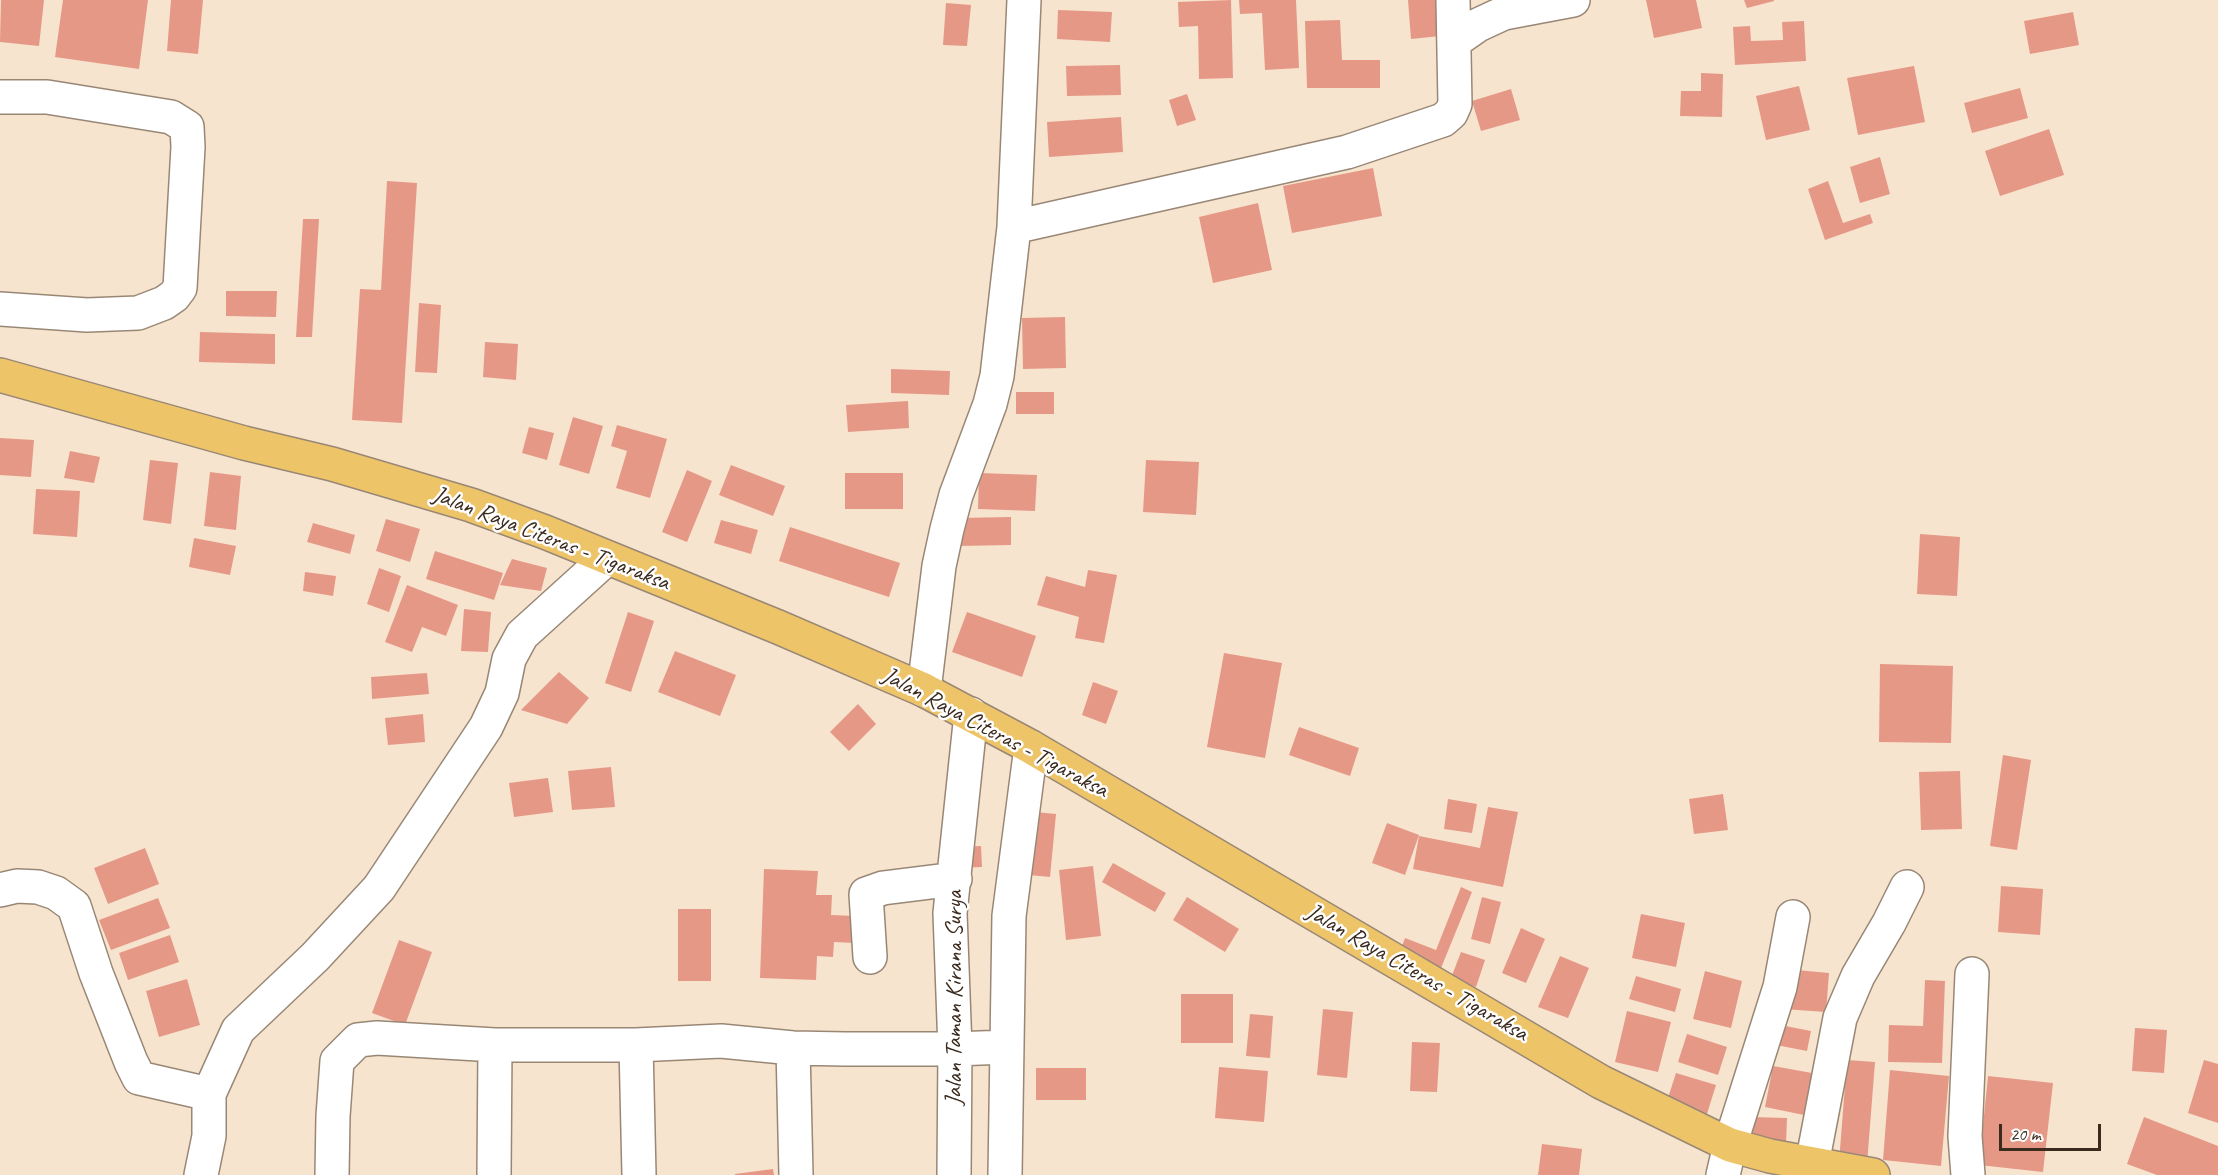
<!DOCTYPE html>
<style>
body{margin:0}
#map{position:relative;width:2218px;height:1175px;overflow:hidden;background:#f7e4ce;font-family:Caveat,sans-serif}
canvas{display:block}
.scale{position:absolute;left:1999px;top:1124px;width:102px;height:27px;box-sizing:border-box;border:3px solid #3b2a1e;border-top:0;padding-left:8px;font-size:18px;line-height:21px;white-space:nowrap;color:#3b2a1e;-webkit-text-stroke:4px #fff;paint-order:stroke}
</style>
<div id="map">
<canvas width="2218" height="1175"></canvas>
<div class="scale">20 m</div>
</div>
<script>
const ctx = document.querySelector('canvas').getContext('2d');
ctx.lineJoin = 'round';
function fillPath(path, color) {
  ctx.fillStyle = color;
  ctx.fill(path, 'evenodd');
}
function poly(rows) {
  const path = new Path2D();
  for (const r of rows) {
    path.moveTo(r[0], r[1]);
    for (let i = 2; i < r.length; i += 2) path.lineTo(r[i], r[i + 1]);
  }
  return path;
}
function trace(path, color, width, dash) {
  ctx.strokeStyle = color;
  ctx.lineWidth = width;
  ctx.lineCap = dash ? 'butt' : 'round';
  ctx.setLineDash(dash || []);
  ctx.stroke(path);
}
function drawText(font, color, halo, rows, align = 'center') {
  ctx.font = font + ' Caveat,sans-serif';
  ctx.lineWidth = 5;
  ctx.setLineDash([]);
  ctx.textBaseline = 'middle';
  ctx.strokeStyle = halo;
  ctx.fillStyle = color;
  for (const [text, x, y, turn = 0] of rows) {
    ctx.save();
    ctx.translate(x, y);
    ctx.rotate((+turn || 0) * Math.PI / 180);
    ctx.textAlign = isNaN(turn) ? turn : align;
    if (halo) ctx.strokeText(text, 0, 0);
    ctx.fillText(text, 0, 0);
    ctx.restore();
  }
}
fillPath(poly([
 [1,0,44,0,39,46,0,42],
 [63,0,148,0,139,69,55,57],
 [171,0,203,0,198,54,167,51],
 [1231,0,1233,78,1199,79,1198,26,1179,27,1178,2],
 [1239,0,1296,0,1299,68,1265,70,1262,13,1240,14],
 [1408,0,1437,0,1440,36,1411,39],
 [1646,0,1696,0,1702,28,1654,38],
 [1744,0,1774,0,1774,1,1747,8],
 [946,3,971,5,967,46,943,45],
 [1058,10,1112,12,1110,42,1057,39],
 [2073,12,2079,45,2030,54,2024,21],
 [1340,20,1342,60,1380,60,1380,88,1307,88,1305,21],
 [1804,21,1806,61,1735,65,1733,27,1750,26,1751,41,1783,40,1782,22],
 [1120,65,1121,95,1067,96,1066,66],
 [1914,66,1925,122,1858,135,1847,78],
 [1701,73,1723,74,1722,117,1680,116,1681,91,1701,91],
 [1799,86,1810,130,1766,140,1756,96],
 [2020,88,2028,118,1972,133,1964,103],
 [1511,89,1520,120,1481,131,1472,101],
 [1187,94,1196,120,1177,126,1169,100],
 [1121,117,1123,152,1049,157,1047,122],
 [2049,129,2064,175,2000,196,1985,151],
 [1880,157,1890,194,1860,203,1850,167],
 [1373,168,1382,216,1292,233,1283,186],
 [387,181,417,183,402,423,352,420,360,289,381,290],
 [1828,181,1843,223,1870,214,1873,223,1825,240,1808,189],
 [1258,203,1272,270,1213,283,1199,217],
 [303,219,319,219,312,337,296,337],
 [226,291,277,291,276,317,226,316],
 [419,303,441,305,437,373,415,372],
 [1065,317,1066,368,1023,369,1022,318],
 [200,332,275,334,275,364,199,362],
 [485,342,518,344,516,380,483,377],
 [891,369,950,371,949,395,891,393],
 [1016,392,1054,392,1054,414,1016,414],
 [908,401,909,428,848,432,846,405],
 [573,417,603,426,589,474,559,465],
 [617,425,667,439,650,498,616,488,627,451,611,446],
 [529,427,554,433,547,460,522,453],
 [0,438,34,440,31,477,0,475],
 [70,451,100,457,94,483,64,478],
 [150,460,178,463,171,524,143,520],
 [1146,460,1199,462,1196,515,1143,512],
 [731,465,785,486,773,516,719,495],
 [687,470,712,481,687,542,662,532],
 [210,472,241,476,236,530,204,526],
 [845,473,903,473,903,509,845,509],
 [979,473,1037,475,1035,511,978,509],
 [36,489,80,491,77,537,33,534],
 [1011,517,1011,545,959,546,958,518],
 [386,519,420,529,410,562,376,551],
 [721,520,758,530,751,554,714,543],
 [313,523,355,535,350,554,307,542],
 [790,527,900,563,889,597,779,561],
 [1920,534,1960,537,1957,596,1917,594],
 [194,538,236,546,230,575,189,567],
 [435,551,503,573,494,600,426,579],
 [512,559,547,568,541,591,500,585],
 [379,568,401,576,389,612,367,604],
 [1088,570,1117,575,1104,643,1075,638,1079,617,1037,605,1046,576,1085,587],
 [305,572,336,576,333,596,303,591],
 [407,585,458,605,446,636,422,627,412,652,385,642],
 [464,609,491,612,488,652,461,651],
 [628,612,654,621,631,692,605,683],
 [967,612,1036,636,1022,677,952,652],
 [675,651,736,675,720,716,658,692],
 [1224,653,1282,663,1265,758,1207,747],
 [1880,664,1953,666,1951,743,1879,742],
 [559,672,589,698,567,724,521,710],
 [427,673,429,694,372,699,371,677],
 [1093,682,1118,691,1106,724,1082,715],
 [858,704,876,724,849,751,830,732],
 [423,714,425,742,388,745,385,718],
 [1299,727,1359,748,1350,776,1289,755],
 [2003,755,2031,760,2017,850,1990,846],
 [611,767,615,807,572,810,568,771],
 [1960,771,1962,829,1921,830,1919,772],
 [548,778,553,812,514,817,509,783],
 [1723,794,1728,830,1694,834,1689,799],
 [1448,799,1477,804,1472,833,1444,829],
 [1488,807,1518,812,1503,887,1413,869,1419,836,1480,848],
 [1035,812,1056,814,1050,877,1029,875],
 [1387,823,1419,835,1405,875,1372,863],
 [981,846,982,867,960,868,959,847],
 [145,848,159,884,108,904,94,868],
 [1113,863,1166,893,1155,912,1102,882],
 [1093,866,1101,936,1066,940,1059,870],
 [764,869,818,871,816,895,832,895,831,915,856,916,855,943,834,942,833,957,817,956,816,980,760,978],
 [2001,886,2043,889,2040,935,1998,932],
 [1461,887,1472,892,1439,973,1398,957,1405,938,1436,950],
 [1187,897,1239,929,1225,952,1173,920],
 [1482,897,1501,902,1490,944,1471,939],
 [158,898,170,928,111,950,99,920],
 [678,909,711,909,711,981,678,981],
 [1641,914,1685,923,1676,967,1632,958],
 [1521,928,1545,939,1526,983,1502,973],
 [170,935,179,962,128,980,119,953],
 [399,940,432,952,405,1025,372,1013],
 [1461,952,1485,960,1476,987,1451,978],
 [1560,956,1589,968,1568,1018,1538,1007],
 [1786,969,1829,973,1826,1012,1783,1009],
 [1705,971,1742,981,1731,1028,1693,1019],
 [1636,976,1681,989,1675,1012,1629,999],
 [187,979,200,1025,159,1037,146,991],
 [1925,980,1945,981,1942,1063,1888,1062,1889,1025,1923,1026],
 [1181,994,1233,994,1233,1043,1181,1043],
 [1323,1009,1353,1012,1347,1078,1317,1075],
 [1627,1011,1671,1022,1658,1072,1615,1062],
 [1250,1014,1273,1016,1270,1058,1246,1056],
 [1780,1025,1811,1031,1807,1051,1776,1045],
 [2135,1028,2167,1030,2164,1073,2132,1071],
 [1687,1034,1727,1047,1718,1075,1678,1062],
 [1412,1042,1440,1043,1437,1092,1410,1091],
 [1847,1060,1875,1062,1867,1164,1839,1162],
 [2204,1060,2218,1064,2218,1123,2188,1113],
 [1773,1066,1812,1073,1804,1115,1765,1107],
 [1219,1067,1268,1071,1264,1122,1215,1118],
 [1036,1068,1086,1068,1086,1100,1036,1100],
 [1890,1070,1949,1076,1941,1166,1883,1160],
 [1676,1073,1716,1085,1706,1117,1666,1104],
 [1988,1076,2053,1083,2043,1172,1979,1165],
 [1751,1117,1787,1118,1786,1144,1749,1142],
 [2144,1117,2218,1146,2218,1175,2157,1175,2127,1164],
 [1542,1144,1582,1149,1579,1175,1538,1175],
 [773,1169,774,1175,735,1175,735,1174]
]), '#e69887');
const minor = poly([
 [1455,41,1478,25,1504,13,1573,0],
 [0,97,47,97,171,117,187,127,188,147,180,288,174,296,164,303,138,313,87,315,0,309],
 [1014,227,1347,152,1443,120,1451,113,1455,104,1453,0],
 [924,690,939,566,947,529,956,495,990,404,997,376,1014,227,1024,0],
 [0,890,17,886,38,887,56,893,74,906,96,973,131,1062,139,1078,209,1094],
 [870,957,866,894,883,888,955,879],
 [636,1045,639,1175],
 [793,1048,796,1175],
 [1812,1164,1840,1018,1858,976,1889,923,1907,887],
 [201,1175,209,1136,209,1094,238,1030,315,957,379,888,486,727,502,693,509,659,522,635,607,558],
 [332,1175,333,1116,337,1061,358,1040,377,1038,495,1045,636,1045,721,1041,793,1048,845,1049,955,1049,1006,1047],
 [494,1175,495,1045],
 [954,1175,955,1049,950,913,971,714],
 [1005,1175,1009,916,1031,747],
 [1723,1175,1730,1145,1780,987,1793,917],
 [1968,1175,1965,1136,1972,974]
]);
const major = poly([
 [0,375,244,443,332,464,471,505,545,532,778,627,924,690,1031,747,1601,1082,1730,1145,1770,1156,1873,1175]
]);
trace(minor, '#998776', 36);
trace(major, '#998776', 36);
trace(minor, '#fff', 33);
trace(major, '#eec469', 33);
drawText('24px', '#3b2a1e', '#fff', [
 ["Jalan Raya Citeras - Tigaraksa",551,539,21],
 ["Jalan Raya Citeras - Tigaraksa",995,733,28],
 ["Jalan Raya Citeras - Tigaraksa",1417,973,30],
 ["Jalan Taman Kirana Surya",955,998,-90]
]);
</script>
